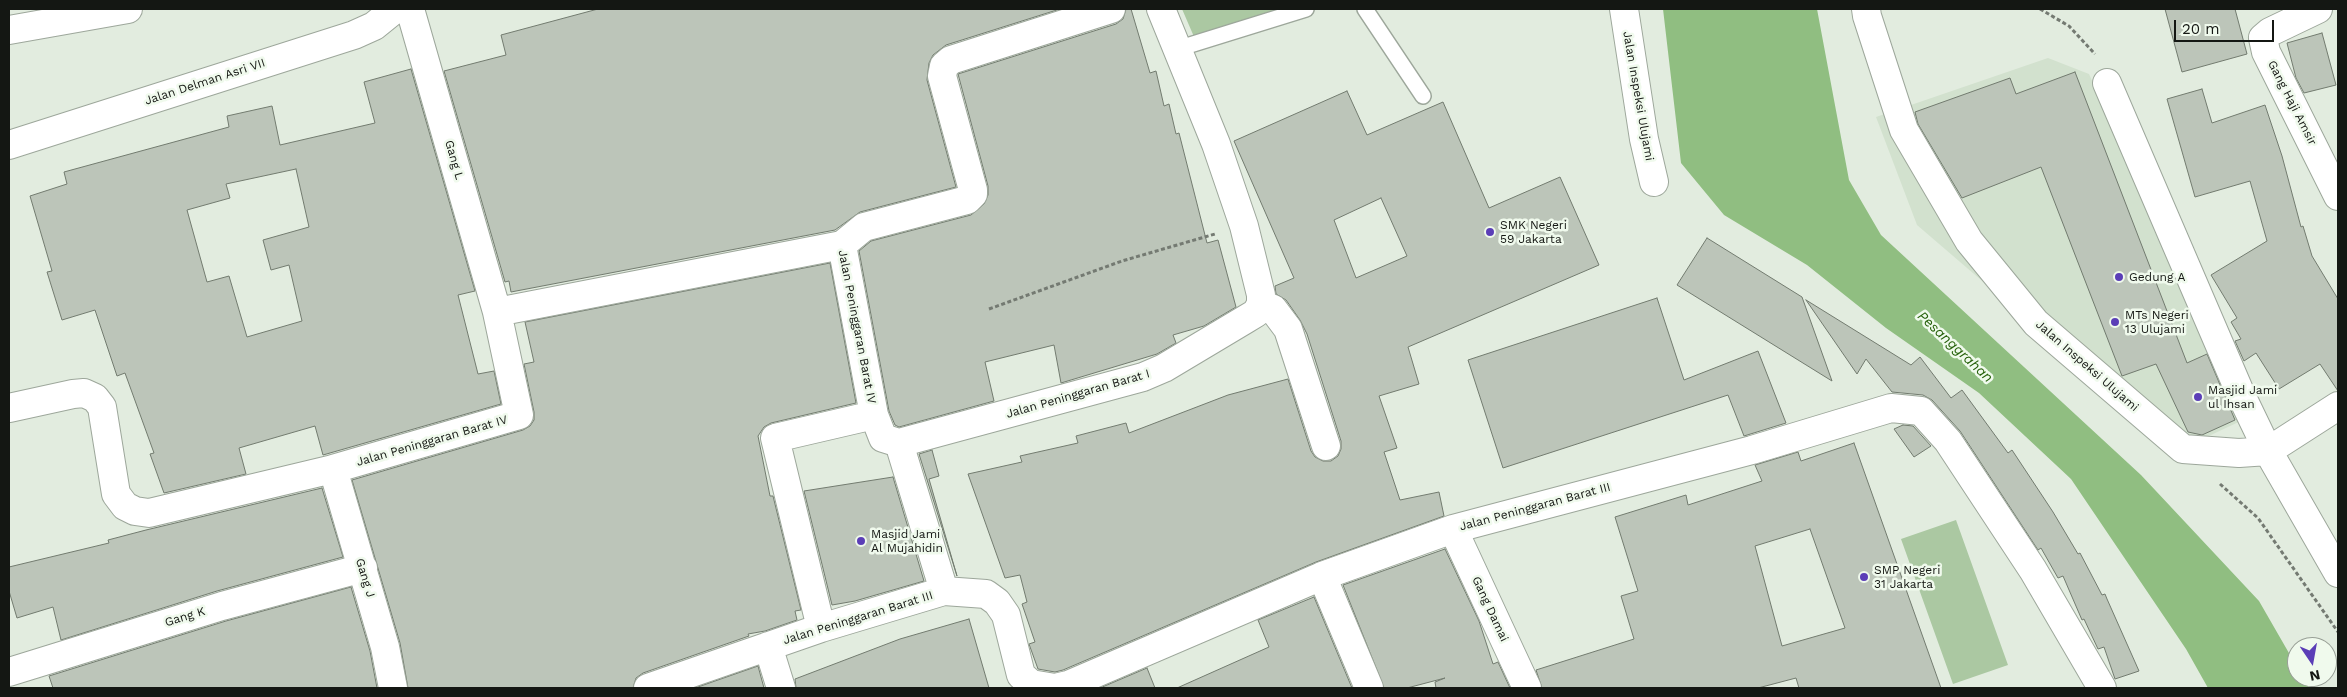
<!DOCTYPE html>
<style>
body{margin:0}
#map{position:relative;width:2347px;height:697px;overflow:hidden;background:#e2ecdf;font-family:"Work Sans",sans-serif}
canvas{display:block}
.frame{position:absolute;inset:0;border:10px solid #141713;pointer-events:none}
.north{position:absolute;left:2287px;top:637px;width:50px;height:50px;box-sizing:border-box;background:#f0faed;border:1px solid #989f96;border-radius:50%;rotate:168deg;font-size:14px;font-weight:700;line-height:20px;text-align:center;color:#141713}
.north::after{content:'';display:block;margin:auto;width:18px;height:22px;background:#5b3eb7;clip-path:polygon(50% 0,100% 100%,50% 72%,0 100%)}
.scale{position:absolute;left:2174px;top:20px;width:100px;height:22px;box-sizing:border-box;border:2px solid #141713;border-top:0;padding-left:6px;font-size:15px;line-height:18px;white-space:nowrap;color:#141713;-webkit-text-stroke:4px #f0faed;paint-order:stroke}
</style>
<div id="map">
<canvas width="2347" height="697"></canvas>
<div class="frame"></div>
<div class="north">N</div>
<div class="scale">20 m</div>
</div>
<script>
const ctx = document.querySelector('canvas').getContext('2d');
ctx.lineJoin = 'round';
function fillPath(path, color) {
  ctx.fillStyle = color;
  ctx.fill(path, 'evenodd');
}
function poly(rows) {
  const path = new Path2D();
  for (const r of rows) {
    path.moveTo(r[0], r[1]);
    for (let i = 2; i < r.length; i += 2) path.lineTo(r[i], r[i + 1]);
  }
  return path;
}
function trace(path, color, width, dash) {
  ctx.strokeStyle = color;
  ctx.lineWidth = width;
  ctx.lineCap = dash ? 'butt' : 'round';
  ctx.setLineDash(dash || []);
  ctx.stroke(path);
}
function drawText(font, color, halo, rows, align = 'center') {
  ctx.font = font + ' "Work Sans",sans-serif';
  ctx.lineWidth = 5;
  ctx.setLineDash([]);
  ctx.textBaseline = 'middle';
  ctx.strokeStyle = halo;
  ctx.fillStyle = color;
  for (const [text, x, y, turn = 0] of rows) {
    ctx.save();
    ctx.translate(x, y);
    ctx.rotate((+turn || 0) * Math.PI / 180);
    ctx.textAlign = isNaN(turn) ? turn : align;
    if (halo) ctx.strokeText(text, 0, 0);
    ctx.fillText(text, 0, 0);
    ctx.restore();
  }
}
fillPath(poly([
 [2048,58,2089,74,2245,419,2179,450,1917,225,1876,117]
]), '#d2e1ce');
fillPath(poly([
 [1182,9,1272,9,1274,14,1198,46],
 [1956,520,2008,665,1953,684,1901,539]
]), '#abc8a2');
fillPath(poly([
 [1663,9,1817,9,1849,180,1881,235,2141,475,2259,601,2297,667,2297,677,2303,677,2309,688,2208,688,2186,649,2071,479,1979,393,1886,328,1807,265,1724,215,1681,163]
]), '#90be81');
const building = poly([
 [598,9,1060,9,946,45,933,55,929,63,927,80,956,187,860,212,835,230,511,292,509,281,505,282,444,71,506,55,501,35,598,9],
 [1126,9,1131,9,1150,73,1156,71,1164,106,1169,104,1176,134,1179,133,1207,243,1218,240,1236,307,1204,326,1173,335,1176,343,1157,354,1061,383,1054,345,985,362,994,401,899,427,895,425,889,411,859,251,871,241,971,215,984,204,988,195,988,186,958,74,1116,24,1123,19,1126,9],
 [2165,9,2235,9,2247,54,2182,72,2165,9],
 [2322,33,2336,85,2304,93,2296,78,2287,43,2322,33],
 [411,69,475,291,458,295,478,374,494,371,501,404,323,455,315,426,239,448,246,474,164,493,150,454,154,453,125,373,117,376,95,310,62,320,47,272,52,271,30,196,67,184,64,172,229,127,227,116,272,106,280,145,375,123,364,82,411,69],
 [296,169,309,227,263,240,271,270,289,265,302,321,247,337,229,276,207,282,187,210,230,198,226,184,296,169],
 [2075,72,2187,363,2207,354,2235,420,2202,435,2188,432,2156,364,2122,376,2041,167,1962,198,1918,124,1915,112,2010,78,2016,94,2075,72],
 [2202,89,2212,123,2265,105,2282,156,2301,227,2303,226,2312,256,2338,299,2338,391,2320,364,2279,389,2256,353,2244,361,2235,341,2241,339,2231,322,2237,318,2211,275,2267,241,2250,181,2195,197,2167,99,2202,89],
 [1347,91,1367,135,1443,102,1489,208,1560,177,1599,265,1408,347,1419,384,1379,396,1397,448,1384,452,1400,500,1439,492,1444,516,1316,562,1063,670,1055,672,1038,669,1029,644,1035,642,1022,604,1027,602,1020,575,1005,578,968,474,1022,462,1020,456,1078,443,1076,436,1126,423,1129,433,1228,395,1288,379,1311,451,1315,457,1323,461,1331,461,1338,456,1341,449,1341,441,1307,334,1300,320,1286,300,1276,294,1275,286,1294,278,1234,141,1347,91],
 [1381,198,1407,256,1356,278,1334,220,1381,198],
 [1707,238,1802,297,1832,381,1677,285,1707,238],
 [830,263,856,403,771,423,764,427,758,436,770,496,773,496,801,610,795,611,797,620,765,631,748,634,749,636,643,673,636,678,633,688,408,688,400,643,352,480,523,430,530,426,534,420,534,412,524,364,534,362,525,322,830,263],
 [1657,298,1684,380,1758,351,1786,423,1744,436,1728,395,1503,468,1468,360,1657,298],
 [1806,300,1911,365,1920,357,1951,398,1962,390,2008,453,2012,450,2053,512,2078,554,2080,553,2102,595,2105,594,2107,599,2139,671,2115,679,2104,647,2098,649,2084,619,2082,620,2063,576,2058,578,2041,548,2038,550,1960,431,1932,400,1923,395,1892,392,1866,359,1857,374,1806,300],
 [1903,425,1913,426,1931,446,1914,457,1894,429,1903,425],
 [1854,443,1941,688,1799,688,1796,678,1758,688,1542,688,1536,670,1634,639,1621,596,1638,591,1615,517,1686,495,1688,505,1762,481,1755,465,1798,452,1801,461,1854,443],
 [1810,529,1845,628,1782,646,1755,546,1810,529],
 [932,450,939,476,929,479,957,576,919,454,932,450],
 [893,477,924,581,855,601,832,605,804,491,893,477],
 [322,488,343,557,217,591,61,640,53,607,17,618,9,591,9,567,109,543,108,540,146,530,322,488],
 [1445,549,1479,621,1493,664,1498,662,1510,688,1436,688,1435,682,1445,678,1407,688,1384,688,1343,585,1445,549],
 [351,587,370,651,377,688,53,688,49,676,226,621,351,587],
 [1314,597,1352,688,1177,688,1269,647,1258,620,1314,597],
 [969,619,989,688,796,688,795,679,900,639,969,619],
 [758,666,764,688,695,688,758,666],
 [1147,668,1155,688,1100,688,1147,668]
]);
fillPath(building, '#bcc5b9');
trace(building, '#727b6f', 1);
const service = poly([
 [1365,9,1423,96],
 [1177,49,1306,9]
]);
const minor = poly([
 [1624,9,1644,139,1654,182],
 [1866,9,1867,16,1904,130,1969,241,2036,323,2183,449,2239,453,2268,451,2338,406],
 [2318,9,2270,32,2263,38,2266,52,2338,196],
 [9,30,128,9],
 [2107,83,2242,397,2268,451,2338,573],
 [9,145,354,35,374,26,395,9],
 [842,245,864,227,967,200,973,194,973,190,942,76,944,66,951,60,1111,9],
 [1261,304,1273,309,1288,329,1326,446],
 [497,312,842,245,874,415,883,438,899,443],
 [9,408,73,394,84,393,95,398,102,407,116,494,125,506,135,511,149,513,333,469,519,415,497,312,410,9],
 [333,469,385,647,393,688],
 [1453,529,1527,688],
 [1322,576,1369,688],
 [944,591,899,443,1143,377,1164,368,1246,319,1256,313,1261,304,1261,295,1244,226,1216,144,1161,9],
 [821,628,775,438,874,415],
 [768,646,781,688],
 [9,672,222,606,363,568],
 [648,688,821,628,944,591,986,594,997,602,1006,615,1021,675,1031,684,1055,688,1068,685,1322,576,1453,529,1752,450,1891,408,1921,411,1948,441,2033,570,2102,688]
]);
trace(service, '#9da79b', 18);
trace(minor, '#9da79b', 30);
trace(poly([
 [2040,9,2069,26,2095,54],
 [989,309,1122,261,1215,234],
 [2220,484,2258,518,2338,632]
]), '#747a72', 3, [4, 2.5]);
trace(service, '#fff', 15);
trace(minor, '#fff', 28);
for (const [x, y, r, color] of [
 [1490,232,5,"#5b3eb7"],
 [2119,277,5,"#5b3eb7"],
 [2115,322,5,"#5b3eb7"],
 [2198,397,5,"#5b3eb7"],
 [861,541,5,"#5b3eb7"],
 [1864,577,5,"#5b3eb7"]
]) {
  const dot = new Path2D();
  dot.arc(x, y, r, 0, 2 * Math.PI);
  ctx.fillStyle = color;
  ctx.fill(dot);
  trace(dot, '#f0faed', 2);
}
drawText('12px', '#141713', '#f0faed', [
 ["Jalan Delman Asri VII",205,82,-18],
 ["Jalan Inspeksi Ulujami",1638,96,80],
 ["Gang Haji Amsir",2292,103,63],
 ["Gang L",454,160,74],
 ["Jalan Peninggaran Barat IV",857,327,79],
 ["Jalan Inspeksi Ulujami",2087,366,41],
 ["Jalan Peninggaran Barat I",1078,394,-16],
 ["Jalan Peninggaran Barat IV",432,441,-16],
 ["Jalan Peninggaran Barat III",1535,507,-15],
 ["Gang J",365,578,73],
 ["Gang Damai",1490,609,65],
 ["Gang K",185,617,-17],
 ["Jalan Peninggaran Barat III",858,618,-17]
]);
drawText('12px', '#141713', '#f0faed', [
 ["SMK Negeri",1500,225],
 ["59 Jakarta",1500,239],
 ["Gedung A",2129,277],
 ["MTs Negeri",2125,315],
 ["13 Ulujami",2125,329],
 ["Masjid Jami",2208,390],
 ["ul Ihsan",2208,404],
 ["Masjid Jami",871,534],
 ["Al Mujahidin",871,548],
 ["SMP Negeri",1874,570],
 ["31 Jakarta",1874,584]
], 'left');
drawText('italic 14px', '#26610b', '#f0faed', [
 ["Pesanggrahan",1955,347,43]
]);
</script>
